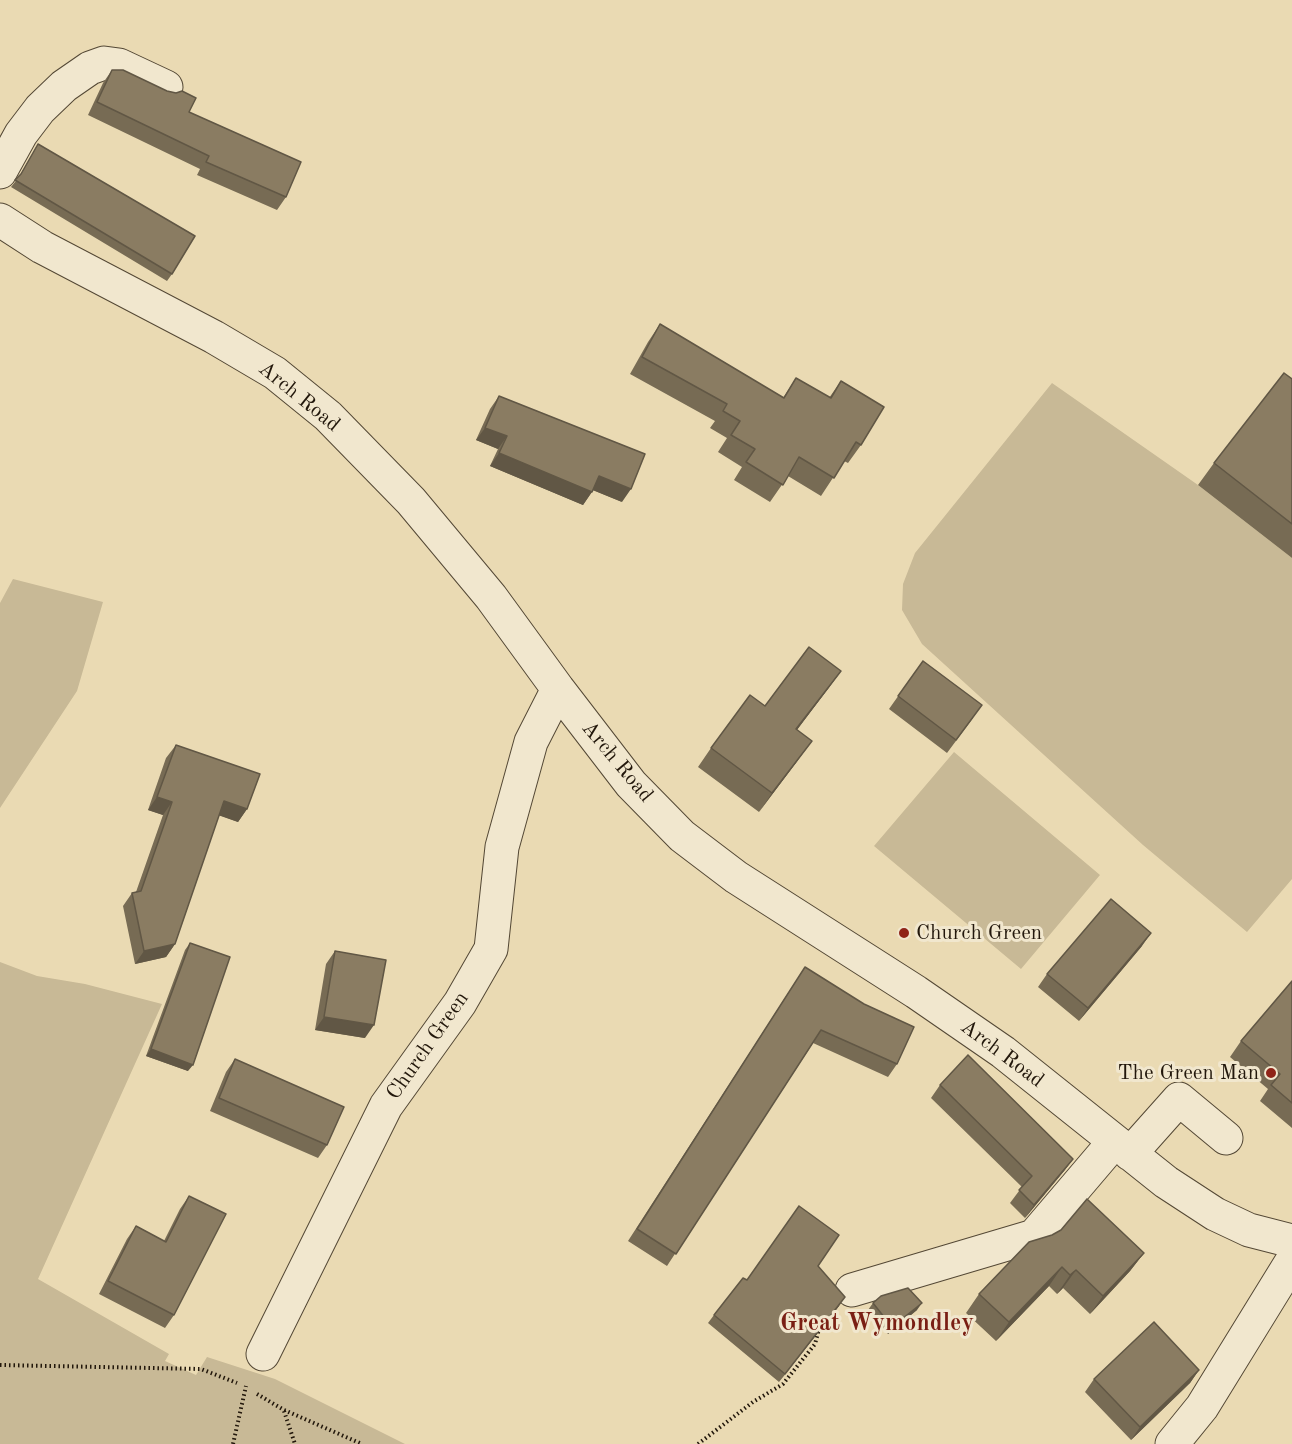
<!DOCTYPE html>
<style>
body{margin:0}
canvas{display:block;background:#eadab3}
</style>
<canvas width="1292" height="1444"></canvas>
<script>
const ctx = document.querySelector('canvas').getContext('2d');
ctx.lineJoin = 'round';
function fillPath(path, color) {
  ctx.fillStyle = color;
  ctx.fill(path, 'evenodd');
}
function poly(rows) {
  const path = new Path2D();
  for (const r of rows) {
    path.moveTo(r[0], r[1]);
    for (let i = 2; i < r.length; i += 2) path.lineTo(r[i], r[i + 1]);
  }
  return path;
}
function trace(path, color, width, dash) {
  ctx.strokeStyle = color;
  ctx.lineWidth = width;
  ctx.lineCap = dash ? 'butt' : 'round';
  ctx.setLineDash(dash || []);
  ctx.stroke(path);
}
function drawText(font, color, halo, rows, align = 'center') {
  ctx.font = font + ' "Old Standard TT",serif';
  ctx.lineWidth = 6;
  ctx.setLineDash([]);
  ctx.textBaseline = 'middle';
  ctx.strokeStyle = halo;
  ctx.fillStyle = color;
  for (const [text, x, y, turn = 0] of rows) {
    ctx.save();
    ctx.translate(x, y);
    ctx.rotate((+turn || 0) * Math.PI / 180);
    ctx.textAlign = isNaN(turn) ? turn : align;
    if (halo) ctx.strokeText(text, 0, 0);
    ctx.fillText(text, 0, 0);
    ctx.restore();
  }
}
fillPath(poly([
 [1052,383,1198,485,1292,558,1292,879,1247,932,1143,845,922,644,902,610,903,584,915,553],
 [13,579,103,602,77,691,0,808,0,603],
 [954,752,1100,875,1021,969,874,846],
 [0,962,37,976,85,984,162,1004,38,1279,169,1354,165,1361,196,1375,207,1357,275,1379,405,1444,0,1444]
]), '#c8b996');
const minor = poly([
 [0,172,21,134,40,109,64,86,90,68,104,63,119,65,166,87],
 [0,220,42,247,214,337,275,373,328,416,411,501,491,597,558,689,631,784,682,836,736,877,916,992,1003,1052,1166,1182,1215,1214,1249,1230,1292,1241],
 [1130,1154,1179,1099,1226,1138],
 [852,1290,1034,1236,1114,1142],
 [263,1354,386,1106,460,1003,491,949,502,847,531,742,558,689],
 [1172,1444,1202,1407,1292,1261]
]);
trace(minor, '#544835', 35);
trace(poly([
 [0,1365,201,1369,237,1383],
 [257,1394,284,1410,362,1444],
 [284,1411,295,1444],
 [233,1444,246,1386],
 [698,1444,753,1402,783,1384,815,1344,819,1329]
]), '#22170b', 4, [1.5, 3]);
trace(minor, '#f1e7ce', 33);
fillPath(poly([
 [112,70,167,91,189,112,286,197,277,210,197,175,200,169,88,115,103,83],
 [38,144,172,274,167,281,11,187,19,177],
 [660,324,783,398,796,378,829,398,841,381,861,445,848,463,844,461,821,496,788,476,770,502,734,480,742,467,718,452,727,438,710,428,715,421,630,374,648,342],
 [1292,379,1292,558,1198,485,1214,463],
 [499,396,622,502,593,490,583,505,490,466,498,449,476,440,490,409],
 [923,661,973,718,947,753,889,709],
 [841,671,797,730,798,760,759,812,698,767,711,748,765,706],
 [176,745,247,809,238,822,219,815,175,944,166,957,135,964,123,906,132,893,136,892,163,815,148,810,166,758],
 [190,943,188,1071,146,1056,185,950],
 [1142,946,1079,1021,1038,987,1047,974],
 [335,951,365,1038,315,1030,326,964],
 [805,967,897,1064,888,1077,813,1043,667,1266,628,1241],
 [1292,981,1292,1128,1260,1101,1268,1089,1230,1057,1241,1041],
 [235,1059,327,1145,318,1158,210,1111,226,1072],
 [940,1085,1073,1159,1064,1171,1025,1218,1010,1203,1022,1187,931,1098],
 [189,1196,174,1315,165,1328,99,1294,127,1239,136,1226,164,1241,180,1209],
 [1029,1242,1144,1253,1130,1271,1090,1314,1063,1288,1057,1294,1049,1286,996,1341,966,1313,979,1294],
 [818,1266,839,1306,779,1382,708,1323,714,1315,747,1280],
 [873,1303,917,1310,888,1334,868,1310],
 [1199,1370,1190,1383,1131,1440,1085,1392,1094,1379]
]), '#776b54');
fillPath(poly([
 [485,428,507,436,498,449,476,440],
 [499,453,592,492,583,505,490,466],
 [599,476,631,489,622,502,590,489],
 [841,671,828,689,783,748,796,729],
 [812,741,798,760,759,812,772,793],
 [157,797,172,802,163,815,148,810],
 [224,801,247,809,238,822,215,814],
 [1151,933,1142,946,1079,1021,1088,1008],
 [175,944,166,957,135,964,144,951],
 [324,1017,374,1025,365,1038,315,1030],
 [151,1049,193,1065,188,1071,146,1056],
 [1073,1159,1064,1171,1025,1218,1034,1205],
 [1144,1253,1130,1271,1090,1314,1103,1296],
 [1062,1267,1049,1286,996,1341,1009,1322],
 [1076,1270,1063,1288,1057,1294,1070,1275],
 [845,1297,839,1306,779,1382,785,1374],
 [922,1303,917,1310,888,1334,892,1327],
 [1199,1370,1190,1383,1131,1440,1140,1427]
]), '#615745');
const building = poly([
 [112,70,123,70,167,91,176,93,182,91,196,98,189,112,301,162,286,197,206,162,209,156,97,102,112,70],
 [38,144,195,236,172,274,15,180,21,174,38,144],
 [660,324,784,398,796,378,831,398,841,381,884,407,861,445,856,442,834,478,799,457,783,485,746,462,755,449,731,435,740,421,723,411,727,404,642,357,660,324],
 [1284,373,1292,379,1292,524,1214,463,1284,373],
 [499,396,645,454,631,489,599,476,592,492,499,453,507,436,485,428,499,396],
 [809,647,841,671,796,729,812,741,772,793,711,748,750,695,765,706,809,647],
 [923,661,982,705,956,740,898,696,923,661],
 [176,745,260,774,247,809,224,801,175,944,144,951,132,893,141,891,172,802,157,797,176,745],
 [1111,899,1151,933,1088,1008,1047,974,1111,899],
 [190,943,230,957,193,1065,151,1049,190,943],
 [335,951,386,960,374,1025,324,1017,335,951],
 [805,967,864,1004,914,1027,897,1064,821,1030,676,1254,637,1229,805,967],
 [1292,981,1292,1103,1271,1085,1280,1074,1241,1041,1292,981],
 [968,1055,1073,1159,1034,1205,1019,1190,1032,1176,940,1085,968,1055],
 [235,1059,344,1107,327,1145,219,1098,235,1059],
 [189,1196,226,1214,174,1315,108,1281,136,1226,166,1242,189,1196],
 [1087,1199,1144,1253,1103,1296,1076,1270,1070,1275,1062,1267,1009,1322,979,1294,1029,1242,1052,1235,1061,1230,1087,1199],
 [799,1206,839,1235,818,1266,845,1297,785,1374,714,1315,743,1278,747,1280,799,1206],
 [908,1288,922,1303,892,1327,873,1303,881,1296,908,1288],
 [1154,1322,1199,1370,1140,1427,1094,1379,1154,1322]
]);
fillPath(building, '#8a7c62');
trace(building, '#615745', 1.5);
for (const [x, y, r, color] of [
 [904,933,6,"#8f2418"],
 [1271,1073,6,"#8f2418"]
]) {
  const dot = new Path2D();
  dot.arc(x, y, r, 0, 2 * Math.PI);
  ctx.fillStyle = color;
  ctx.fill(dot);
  trace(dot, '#f1e7ce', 2);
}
drawText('21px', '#22170b', '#f1e7ce', [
 ["Arch Road",299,397,39],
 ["Arch Road",617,762,50],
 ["Church Green",428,1046,-55],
 ["Arch Road",1002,1054,37]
]);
drawText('21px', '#22170b', '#f1e7ce', [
 ["Church Green",916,933],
 ["The Green Man",1259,1073,"right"]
], 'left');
drawText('bold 24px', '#7a1f14', '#f1e7ce', [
 ["Great Wymondley",877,1324]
]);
</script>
